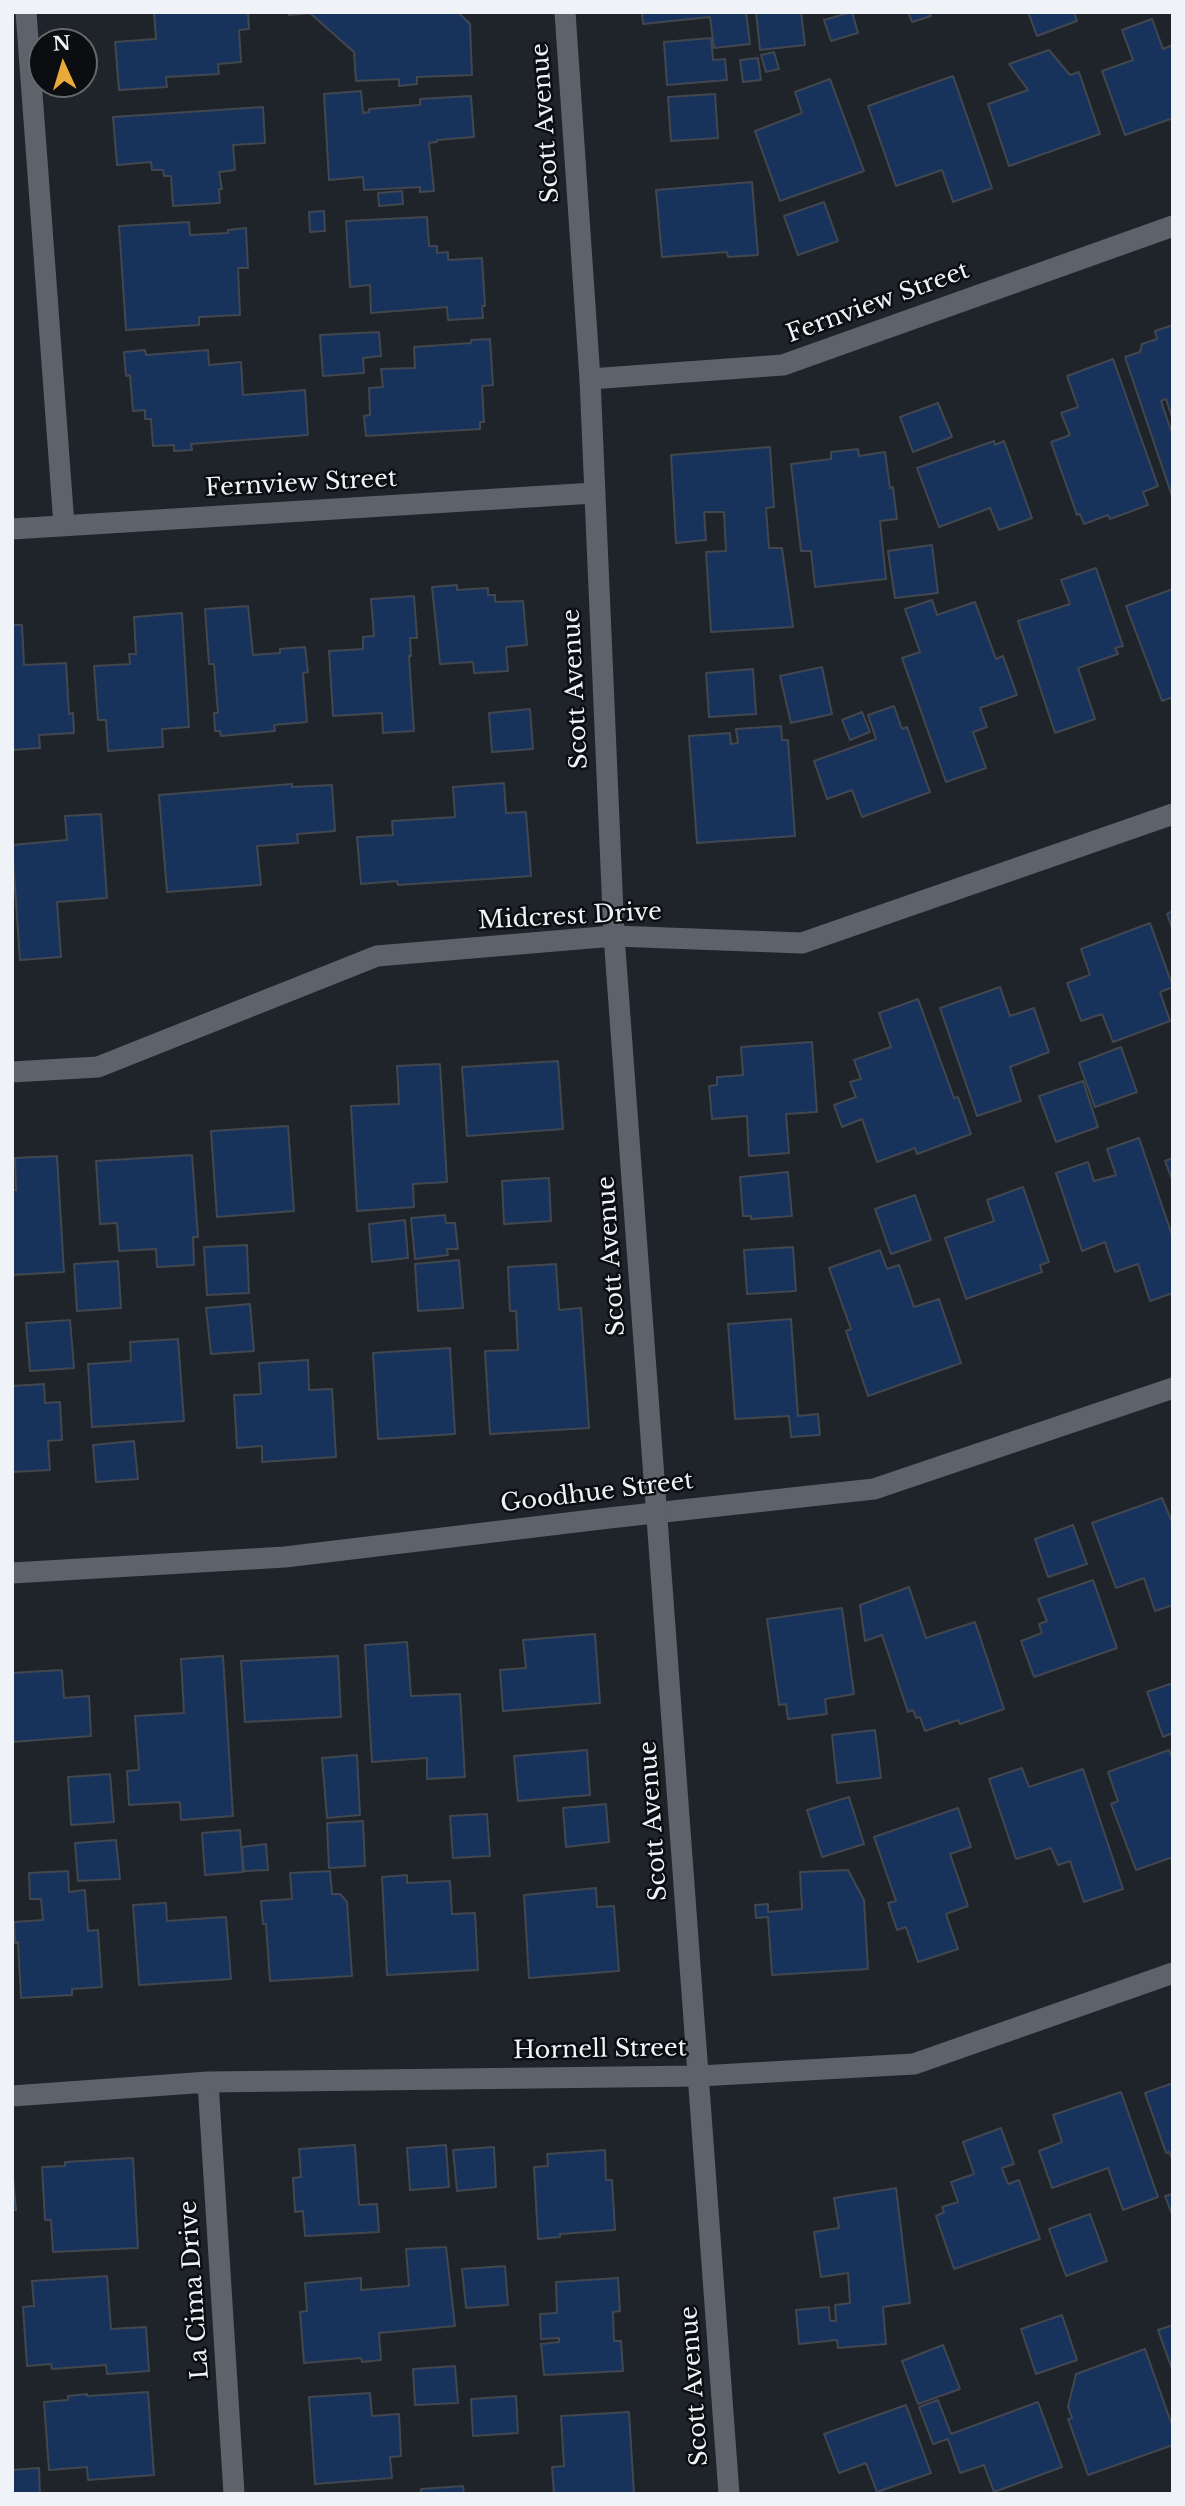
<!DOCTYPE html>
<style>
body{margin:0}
#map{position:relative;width:1185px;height:2506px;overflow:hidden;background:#1f242b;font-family:"Libre Baskerville",serif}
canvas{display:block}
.frame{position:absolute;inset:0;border:14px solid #eff2f7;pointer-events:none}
.north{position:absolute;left:28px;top:28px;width:70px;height:70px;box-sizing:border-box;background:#0b0d10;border:2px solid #66696c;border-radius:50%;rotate:356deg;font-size:19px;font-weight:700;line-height:28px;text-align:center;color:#eff2f7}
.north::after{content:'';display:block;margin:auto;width:24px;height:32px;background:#e9ab38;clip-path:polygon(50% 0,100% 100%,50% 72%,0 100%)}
</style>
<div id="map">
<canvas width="1185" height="2506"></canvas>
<div class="frame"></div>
<div class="north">N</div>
</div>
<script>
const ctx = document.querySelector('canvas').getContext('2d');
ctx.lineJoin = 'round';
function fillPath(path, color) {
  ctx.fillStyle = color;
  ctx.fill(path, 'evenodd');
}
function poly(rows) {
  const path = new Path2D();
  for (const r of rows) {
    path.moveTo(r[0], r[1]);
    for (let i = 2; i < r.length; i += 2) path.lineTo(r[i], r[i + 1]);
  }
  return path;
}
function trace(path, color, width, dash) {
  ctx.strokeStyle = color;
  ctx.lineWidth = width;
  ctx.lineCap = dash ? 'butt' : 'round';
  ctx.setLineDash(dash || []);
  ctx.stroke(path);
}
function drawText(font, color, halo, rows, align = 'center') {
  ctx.font = font + ' "Libre Baskerville",serif';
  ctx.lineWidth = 5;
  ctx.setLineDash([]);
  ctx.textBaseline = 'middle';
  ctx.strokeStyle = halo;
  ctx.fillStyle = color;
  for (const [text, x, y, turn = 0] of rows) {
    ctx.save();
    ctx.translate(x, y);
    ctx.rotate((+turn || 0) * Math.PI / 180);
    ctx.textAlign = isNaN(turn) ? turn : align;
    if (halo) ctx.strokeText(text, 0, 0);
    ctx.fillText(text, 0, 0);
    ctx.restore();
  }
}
const building = poly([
 [154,12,248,12,249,29,239,30,241,62,218,64,219,74,166,77,167,87,119,90,115,42,156,39,154,12],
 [289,12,458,12,470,24,472,75,417,77,417,84,399,86,399,79,356,81,354,52,310,13,289,15,289,12],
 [642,12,746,12,750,44,714,48,710,17,643,24,642,12],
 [756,12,801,12,805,45,760,50,756,12],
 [852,12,858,33,831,41,824,20,852,12],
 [908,12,929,12,931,16,912,22,908,12],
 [1028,12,1074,12,1077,21,1037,36,1028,12],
 [1152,19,1163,49,1173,45,1173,118,1125,135,1102,71,1133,60,1122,30,1152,19],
 [711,38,713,60,725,59,727,80,667,85,664,42,711,38],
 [1049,50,1070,75,1079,72,1100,134,1009,166,988,104,1028,90,1009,64,1049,50],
 [774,52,779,69,766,72,761,55,774,52],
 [758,58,761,80,743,82,740,60,758,58],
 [953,76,992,188,953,202,942,170,896,186,868,106,953,76],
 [830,79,864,171,780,201,755,131,802,113,795,92,830,79],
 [361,91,363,113,369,112,369,109,420,105,420,99,471,96,474,137,437,140,437,142,429,143,434,191,420,192,420,187,364,190,363,177,329,180,324,94,361,91],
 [715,94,718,138,671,141,668,97,715,94],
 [263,107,265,143,233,145,235,170,219,172,222,189,219,189,220,203,173,206,171,176,164,176,163,170,152,170,151,162,117,165,113,117,263,107],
 [752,182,758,255,728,257,727,252,662,257,656,190,752,182],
 [402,191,403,204,379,206,378,193,402,191],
 [824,202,838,241,798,255,784,216,824,202],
 [324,211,325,231,310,232,309,212,324,211],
 [427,217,429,246,437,246,437,253,448,252,448,260,482,258,485,306,482,306,483,318,448,320,447,307,371,313,370,285,350,287,346,221,427,217],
 [189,222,190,235,228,233,228,230,246,228,248,268,238,268,240,315,199,317,199,325,126,330,119,226,189,222],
 [1173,325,1173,420,1166,399,1161,401,1173,436,1173,499,1125,357,1140,352,1142,344,1157,339,1155,331,1173,325],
 [379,332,381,356,363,358,364,373,323,376,320,335,379,332],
 [490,339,493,385,482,386,484,422,480,422,480,429,366,436,364,416,370,415,369,388,383,387,381,369,415,368,414,347,471,343,471,340,490,339],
 [145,350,146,355,208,350,209,365,241,362,243,395,305,390,308,435,191,444,192,450,174,451,174,445,153,446,151,419,145,419,145,410,133,411,130,375,126,376,124,352,145,350],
 [1113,359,1158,486,1143,492,1148,505,1110,519,1108,515,1084,524,1080,514,1077,515,1051,442,1070,435,1061,413,1078,407,1067,376,1113,359],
 [938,403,952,437,913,452,900,417,938,403],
 [994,441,995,445,1004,441,1032,518,999,530,990,508,939,527,917,468,994,441],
 [770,447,774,507,766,508,769,548,782,548,793,627,711,632,706,552,726,551,724,512,704,512,706,540,676,543,671,455,770,447],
 [858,449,859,456,885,452,890,488,893,487,897,519,880,521,886,579,815,587,811,551,801,551,791,464,831,459,831,452,858,449],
 [932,545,938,593,895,598,888,551,932,545],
 [1096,568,1123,646,1115,648,1118,654,1078,668,1095,719,1055,733,1018,621,1070,604,1061,580,1096,568],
 [457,585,457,590,488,588,488,595,495,595,495,602,523,601,527,645,506,647,508,671,474,673,473,662,440,664,432,587,457,585],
 [1173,589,1173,697,1162,701,1126,606,1173,589],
 [414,596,417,638,410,638,411,656,409,656,414,731,383,733,382,713,333,716,329,651,363,649,363,637,374,636,371,599,414,596],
 [932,600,937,615,975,602,996,659,1003,656,1017,695,980,708,987,727,973,732,986,768,946,782,902,658,920,652,905,609,932,600],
 [248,606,253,655,280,653,280,649,305,647,308,672,303,673,307,722,274,725,275,731,221,736,220,731,215,731,214,713,218,713,214,664,209,664,205,609,248,606],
 [182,613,189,727,162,729,163,747,108,751,106,720,98,720,94,666,130,664,129,654,136,654,134,617,182,613],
 [12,625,22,625,24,665,66,663,69,714,73,713,74,733,39,735,40,748,12,750,12,625],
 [822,667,832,714,791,723,780,676,822,667],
 [753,669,756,714,709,717,706,673,753,669],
 [894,706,902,729,907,727,930,792,862,817,852,790,827,799,814,761,876,739,868,715,894,706],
 [530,709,533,749,492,752,489,713,530,709],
 [862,712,870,732,850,740,842,720,862,712],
 [781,726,782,740,788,740,795,836,697,843,689,736,730,733,731,744,738,743,736,729,781,726],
 [504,783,506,813,526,812,531,876,398,885,397,881,361,884,357,837,393,835,392,821,455,817,453,787,504,783],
 [292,784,292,787,332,785,335,831,297,834,298,843,257,846,261,885,167,892,159,795,292,784],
 [101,814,107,898,57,902,61,957,20,960,12,845,67,840,65,816,101,814],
 [1173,911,1173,931,1167,914,1173,911],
 [1150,923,1173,987,1160,992,1170,1021,1113,1042,1102,1014,1081,1021,1067,983,1090,975,1081,949,1150,923],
 [1000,987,1010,1016,1034,1008,1049,1052,1010,1067,1021,1101,977,1116,940,1008,1000,987],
 [918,999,954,1098,958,1097,971,1134,917,1154,915,1148,877,1162,862,1119,842,1127,834,1105,856,1097,850,1082,861,1079,854,1060,891,1047,879,1013,918,999],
 [812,1042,817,1112,786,1114,789,1153,749,1156,747,1116,712,1119,709,1086,717,1085,717,1077,743,1075,741,1047,812,1042],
 [1121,1047,1137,1092,1095,1107,1079,1063,1121,1047],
 [558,1061,563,1129,467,1136,462,1067,558,1061],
 [440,1064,447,1182,413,1184,414,1207,357,1211,351,1106,399,1104,397,1066,440,1064],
 [1083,1081,1098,1127,1056,1142,1039,1096,1083,1081],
 [288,1126,294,1211,217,1217,211,1131,288,1126],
 [1139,1138,1173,1238,1173,1293,1150,1301,1138,1264,1115,1272,1105,1242,1082,1251,1056,1173,1088,1162,1094,1181,1116,1175,1107,1149,1139,1138],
 [192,1155,198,1237,193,1237,194,1265,157,1267,156,1249,119,1251,117,1223,100,1224,96,1161,192,1155],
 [57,1156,64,1272,12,1275,12,1190,16,1190,15,1158,57,1156],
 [1173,1158,1173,1182,1165,1161,1173,1158],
 [788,1172,792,1216,751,1219,751,1216,743,1216,740,1177,788,1172],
 [549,1178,551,1221,504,1224,502,1181,549,1178],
 [1023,1187,1049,1262,1040,1265,1042,1272,966,1299,945,1238,994,1221,987,1200,1023,1187],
 [915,1195,931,1240,891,1254,875,1209,915,1195],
 [445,1215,446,1223,455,1223,458,1249,447,1249,448,1255,415,1259,411,1218,445,1215],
 [405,1220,408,1258,372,1262,369,1224,405,1220],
 [247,1245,249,1293,207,1295,204,1247,247,1245],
 [793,1247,796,1291,747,1294,744,1250,793,1247],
 [880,1250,887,1269,899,1265,914,1307,939,1299,961,1363,868,1396,846,1331,851,1329,829,1268,880,1250],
 [459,1260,463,1308,418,1311,415,1264,459,1260],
 [118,1261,121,1308,77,1311,74,1264,118,1261],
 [556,1264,559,1310,581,1308,589,1428,490,1434,485,1351,518,1350,516,1311,510,1311,508,1267,556,1264],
 [250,1304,254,1351,211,1354,206,1308,250,1304],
 [791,1319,798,1416,818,1414,820,1435,791,1437,789,1416,735,1419,728,1324,791,1319],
 [70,1320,74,1368,30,1371,26,1323,70,1320],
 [178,1339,184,1421,92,1427,88,1364,131,1361,130,1342,178,1339],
 [450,1348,455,1434,378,1439,373,1353,450,1348],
 [308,1360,309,1390,332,1389,336,1457,262,1462,262,1446,237,1448,234,1395,261,1394,259,1363,308,1360],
 [44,1384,45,1403,60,1402,62,1440,48,1441,50,1470,12,1472,12,1386,44,1384],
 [134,1441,138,1479,96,1482,93,1445,134,1441],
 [1162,1498,1173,1524,1173,1605,1155,1611,1144,1578,1116,1588,1092,1523,1162,1498],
 [1073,1525,1087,1564,1048,1577,1035,1539,1073,1525],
 [1093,1580,1117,1648,1034,1677,1021,1641,1042,1633,1039,1624,1047,1621,1038,1599,1093,1580],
 [909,1587,926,1638,975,1622,1004,1709,960,1724,958,1720,925,1731,920,1717,916,1718,913,1710,908,1712,882,1635,865,1641,860,1605,909,1587],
 [842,1608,854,1694,825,1699,827,1714,788,1719,786,1704,779,1705,767,1619,842,1608],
 [595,1634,600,1703,503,1711,500,1670,526,1668,523,1640,595,1634],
 [407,1642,411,1696,460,1694,465,1777,427,1779,427,1758,372,1762,365,1645,407,1642],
 [223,1656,233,1816,181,1820,180,1802,129,1805,127,1771,139,1770,135,1716,184,1713,181,1659,223,1656],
 [338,1656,341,1717,245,1722,241,1661,338,1656],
 [62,1670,64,1698,89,1696,91,1736,12,1742,12,1673,62,1670],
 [1173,1683,1173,1733,1163,1737,1147,1692,1173,1683],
 [875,1730,881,1778,837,1783,832,1735,875,1730],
 [587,1750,590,1795,518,1801,514,1756,587,1750],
 [1169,1750,1173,1760,1173,1857,1136,1870,1111,1804,1118,1801,1108,1772,1169,1750],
 [357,1755,360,1815,327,1818,322,1758,357,1755],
 [1022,1768,1029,1787,1083,1769,1123,1889,1084,1902,1070,1861,1058,1865,1051,1848,1016,1859,989,1779,1022,1768],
 [110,1774,114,1822,71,1825,68,1777,110,1774],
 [849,1797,864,1844,822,1857,807,1810,849,1797],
 [606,1804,609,1842,566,1847,563,1808,606,1804],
 [958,1808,971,1847,950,1854,968,1906,946,1914,958,1949,918,1962,906,1927,897,1930,888,1903,896,1901,874,1837,958,1808],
 [487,1814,490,1856,453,1858,450,1816,487,1814],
 [363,1821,365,1866,329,1868,327,1823,363,1821],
 [240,1830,243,1872,205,1875,202,1833,240,1830],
 [116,1840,120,1879,78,1881,75,1843,116,1840],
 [266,1844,268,1870,244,1871,242,1847,266,1844],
 [848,1870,864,1900,868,1969,772,1975,768,1917,756,1918,755,1905,768,1904,768,1912,802,1909,800,1872,848,1870],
 [68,1871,69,1892,85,1890,88,1931,98,1930,102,1987,72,1989,72,1995,21,1998,18,1942,15,1943,14,1922,43,1920,41,1899,30,1899,29,1873,68,1871],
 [330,1871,332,1894,340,1894,347,1902,352,1976,270,1981,266,1924,263,1924,261,1901,292,1899,290,1873,330,1871],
 [407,1875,407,1883,450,1881,452,1914,475,1913,478,1970,387,1975,382,1877,407,1875],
 [596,1888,597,1907,614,1906,619,1971,529,1978,524,1895,596,1888],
 [166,1903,167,1921,226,1917,231,1979,139,1985,133,1905,166,1903],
 [1173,2083,1173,2161,1169,2152,1166,2153,1145,2093,1173,2083],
 [1121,2092,1158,2197,1123,2210,1108,2168,1052,2188,1039,2151,1062,2142,1053,2115,1121,2092],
 [1001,2128,1014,2164,1002,2168,1008,2184,1019,2180,1040,2239,954,2269,936,2216,944,2212,942,2207,958,2202,951,2182,974,2174,963,2142,1001,2128],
 [355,2145,359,2205,377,2204,379,2232,305,2236,303,2211,295,2212,293,2178,301,2177,299,2149,355,2145],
 [446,2145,449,2187,410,2190,407,2148,446,2145],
 [494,2147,496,2187,457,2191,453,2150,494,2147],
 [605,2150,606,2180,612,2180,615,2230,560,2234,560,2237,538,2239,534,2167,548,2166,547,2154,605,2150],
 [133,2158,138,2248,53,2252,51,2220,45,2220,42,2167,65,2166,65,2162,133,2158],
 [12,2167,16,2210,12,2210,12,2167],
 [896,2188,910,2303,883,2307,886,2344,838,2348,837,2340,799,2344,796,2310,829,2307,830,2321,836,2321,835,2305,850,2303,848,2273,821,2277,814,2232,839,2228,834,2198,896,2188],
 [1173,2194,1173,2217,1165,2196,1173,2194],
 [1090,2214,1107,2261,1066,2276,1049,2229,1090,2214],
 [446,2247,455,2326,379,2333,381,2360,362,2362,361,2358,304,2363,300,2312,307,2311,305,2283,361,2278,361,2290,409,2286,406,2249,446,2247],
 [505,2266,508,2305,466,2308,462,2269,505,2266],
 [107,2276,111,2329,146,2327,149,2371,107,2374,106,2365,52,2369,51,2364,27,2366,23,2307,34,2306,32,2281,107,2276],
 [618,2278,620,2311,613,2312,614,2341,621,2341,623,2371,544,2375,541,2344,559,2342,559,2338,541,2339,540,2314,557,2313,556,2282,618,2278],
 [1062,2315,1077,2360,1036,2374,1021,2329,1062,2315],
 [1173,2325,1173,2372,1158,2330,1173,2325],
 [943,2345,960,2389,918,2404,902,2361,943,2345],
 [1145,2349,1173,2428,1173,2445,1088,2475,1068,2419,1072,2418,1068,2407,1076,2374,1145,2349],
 [455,2366,458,2403,415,2405,413,2369,455,2366],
 [148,2392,154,2475,88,2480,87,2467,49,2470,44,2402,68,2400,68,2396,87,2394,87,2396,148,2392],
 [370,2393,372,2416,399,2414,401,2456,390,2457,392,2478,315,2484,309,2397,370,2393],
 [516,2396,518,2433,473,2436,471,2399,516,2396],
 [938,2400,951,2434,1038,2402,1062,2467,994,2492,984,2465,960,2473,948,2439,933,2444,919,2407,938,2400],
 [906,2405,931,2473,877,2492,866,2463,839,2473,824,2434,906,2405],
 [629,2412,634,2494,554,2494,552,2467,564,2466,561,2416,629,2412],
 [39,2468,40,2494,12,2494,12,2470,39,2468],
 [463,2486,464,2494,421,2494,421,2489,463,2486]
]);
fillPath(building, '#17335c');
trace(building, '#42474f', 2);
trace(poly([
 [26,12,64,525],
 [590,379,783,365,1173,226],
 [12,529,594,493],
 [12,1072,98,1067,377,956,614,936,802,943,1173,814],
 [12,1573,285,1557,609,1518,874,1489,1173,1388],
 [208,2082,234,2494],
 [12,2096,208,2082,699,2076,914,2064,1173,1973]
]), '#5e636b', 21);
trace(poly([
 [565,12,590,379,614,936,729,2494]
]), '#5e636b', 21);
drawText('24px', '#eff2f7', '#0b0d10', [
 ["Scott Avenue",546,123,-94],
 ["Fernview Street",878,303,-20],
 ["Fernview Street",301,484,-3],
 ["Scott Avenue",576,689,-93],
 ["Midcrest Drive",570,917,-3],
 ["Scott Avenue",612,1256,-94],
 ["Goodhue Street",597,1493,-7],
 ["Scott Avenue",654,1821,-94],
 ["Hornell Street",600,2050,-1],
 ["La Cima Drive",195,2290,-94],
 ["Scott Avenue",695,2386,-94]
]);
</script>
